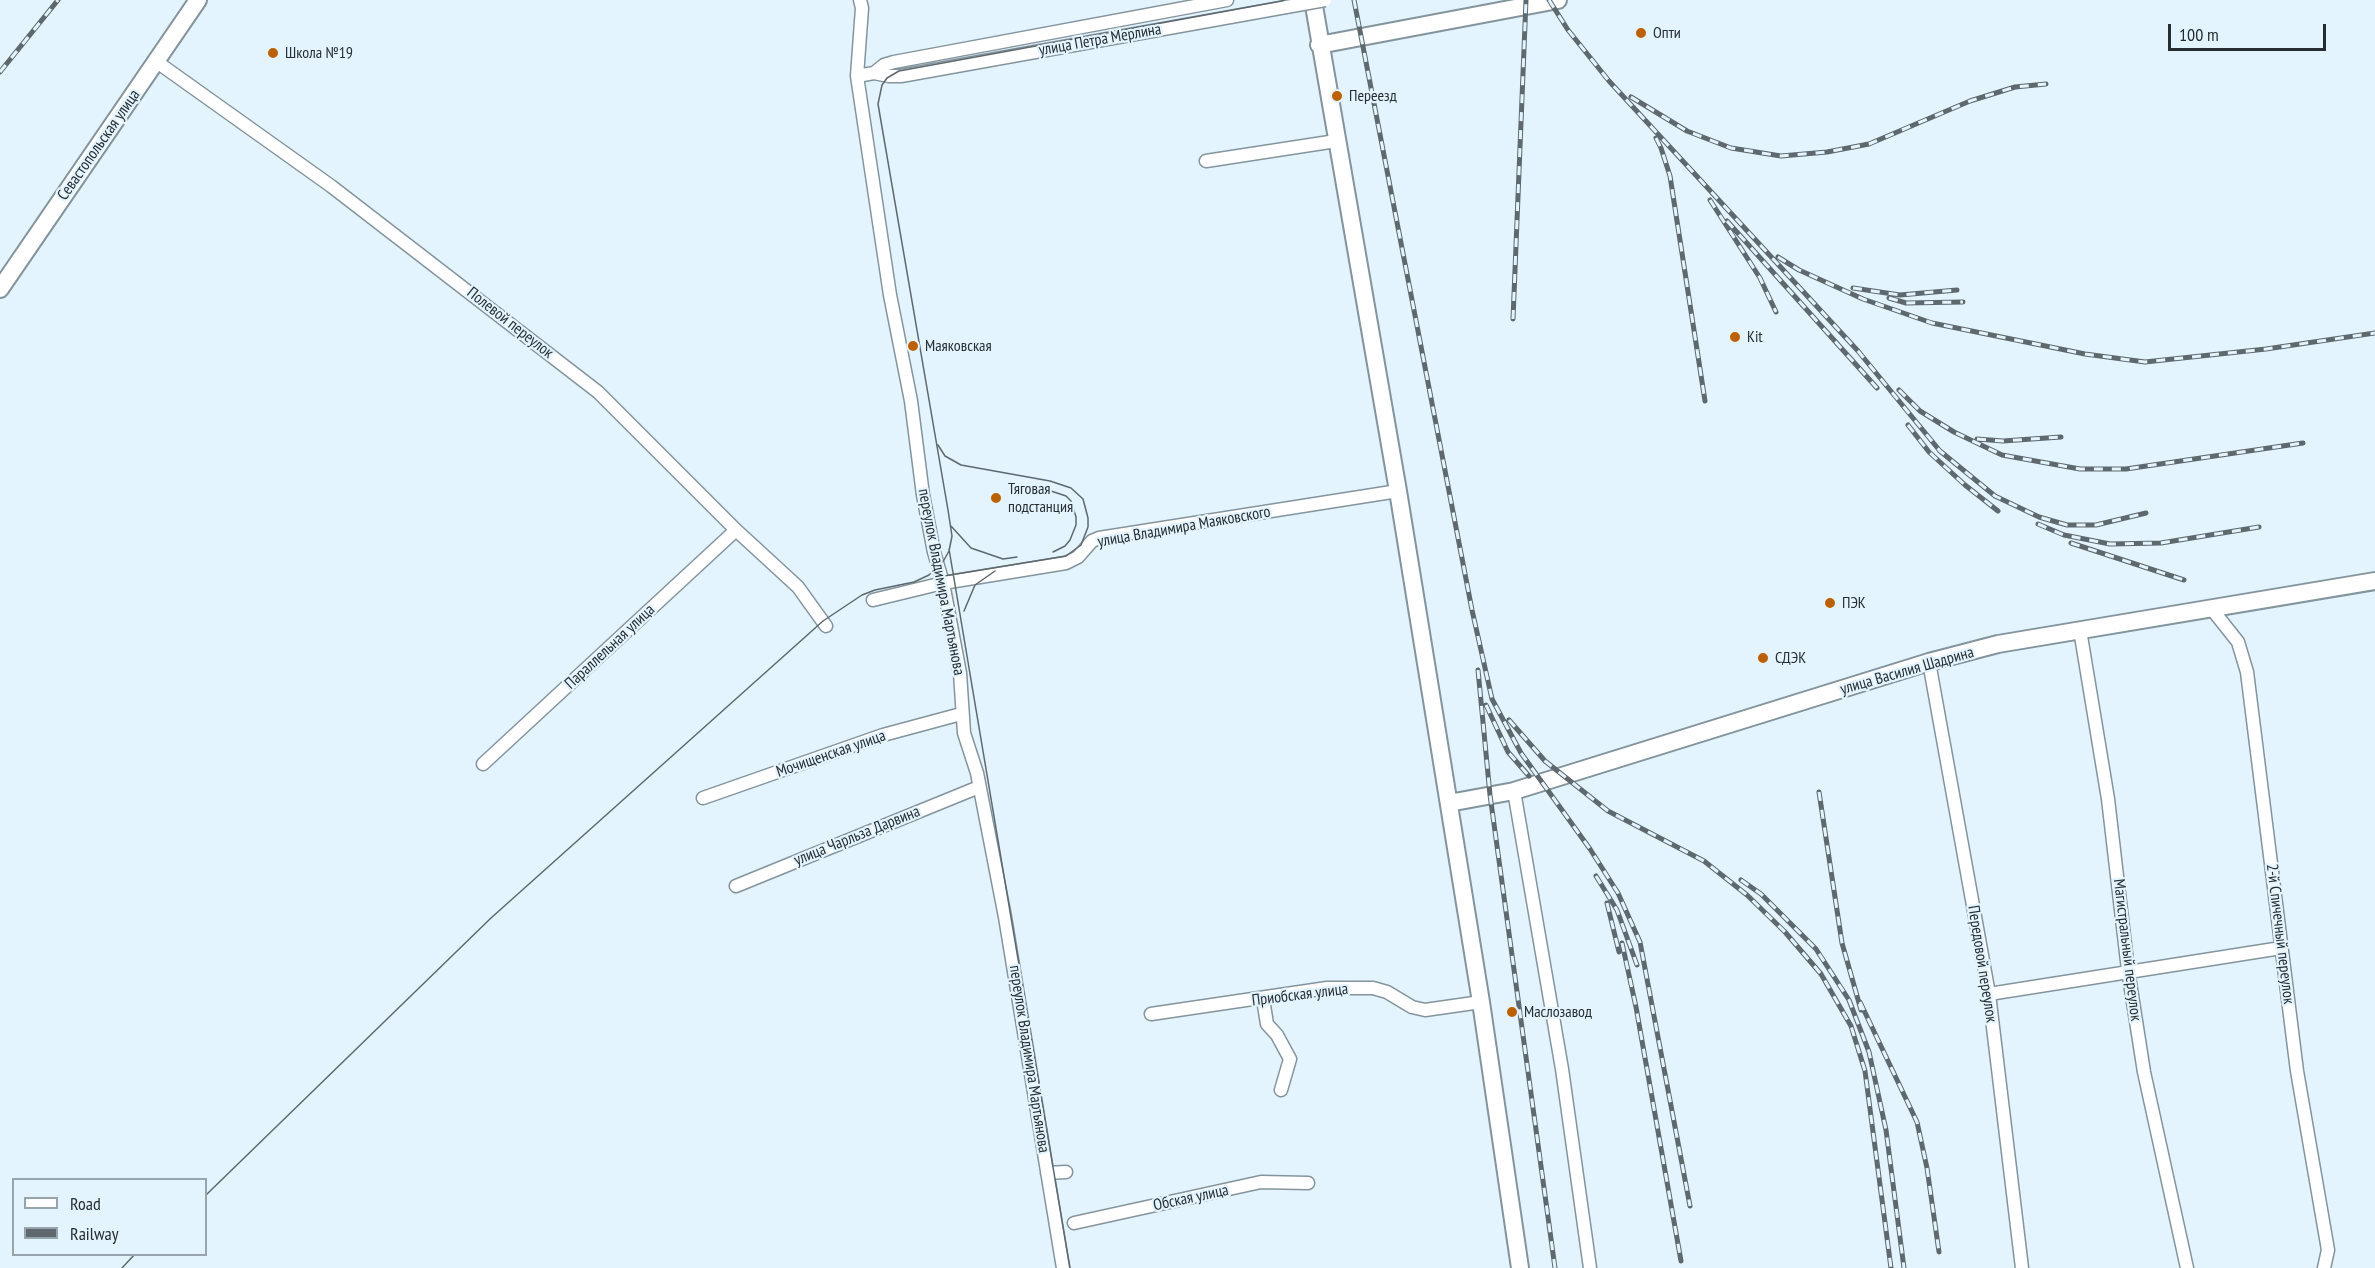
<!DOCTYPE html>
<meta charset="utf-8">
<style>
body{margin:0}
#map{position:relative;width:2375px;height:1268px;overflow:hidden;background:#e3f4fe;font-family:"PT Sans Narrow",sans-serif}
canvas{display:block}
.legend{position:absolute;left:12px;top:1178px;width:195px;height:78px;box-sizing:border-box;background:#e3f4fe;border:2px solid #97a4ac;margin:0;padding:8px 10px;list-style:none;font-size:18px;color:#262d30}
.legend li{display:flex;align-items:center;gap:12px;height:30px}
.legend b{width:30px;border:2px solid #97a4ac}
.scale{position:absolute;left:2168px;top:24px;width:158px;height:27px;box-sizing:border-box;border:3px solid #262d30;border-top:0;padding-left:8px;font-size:18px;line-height:21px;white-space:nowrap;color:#262d30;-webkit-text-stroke:4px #e3f4fe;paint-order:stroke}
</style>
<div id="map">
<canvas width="2375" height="1268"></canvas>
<ul class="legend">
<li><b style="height:8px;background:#fff"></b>Road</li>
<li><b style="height:8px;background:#5e686d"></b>Railway</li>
</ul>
<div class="scale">100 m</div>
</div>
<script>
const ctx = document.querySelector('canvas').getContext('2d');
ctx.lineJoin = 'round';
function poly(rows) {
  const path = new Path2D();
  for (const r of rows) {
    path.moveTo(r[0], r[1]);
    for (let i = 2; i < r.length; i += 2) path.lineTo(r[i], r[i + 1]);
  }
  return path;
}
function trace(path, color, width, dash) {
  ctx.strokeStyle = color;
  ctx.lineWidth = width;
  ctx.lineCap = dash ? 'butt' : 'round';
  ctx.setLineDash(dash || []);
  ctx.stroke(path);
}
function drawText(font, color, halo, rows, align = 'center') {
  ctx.font = font + ' "PT Sans Narrow",sans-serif';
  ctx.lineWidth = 4.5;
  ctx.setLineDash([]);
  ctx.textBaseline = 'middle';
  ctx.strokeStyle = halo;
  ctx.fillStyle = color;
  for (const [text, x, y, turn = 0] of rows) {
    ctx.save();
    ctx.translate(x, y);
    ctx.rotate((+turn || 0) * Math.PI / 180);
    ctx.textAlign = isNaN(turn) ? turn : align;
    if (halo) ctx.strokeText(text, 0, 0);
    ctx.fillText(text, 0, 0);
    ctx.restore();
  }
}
const street = poly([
 [860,0,862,8,857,76,890,295,911,401,923,495,934,552,943,583,960,673,964,733,977,773,1005,917,1063,1268],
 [157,62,331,186,598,392,736,530,798,587,826,626],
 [874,73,884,65,894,62,1227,0],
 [857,76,874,73,889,76,901,76,1286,7],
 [1206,161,1336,141],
 [873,600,943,583,1066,563,1078,557,1092,541,1099,538,1398,491],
 [2211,608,2238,642,2247,672,2297,1071,2328,1250,2324,1268],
 [2080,630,2108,799,2128,970,2144,1072,2187,1268],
 [1929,662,1989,994,2022,1268],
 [483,764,736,530],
 [1514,791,1562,1069,1590,1268],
 [703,798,883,735,961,714],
 [736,886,979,787],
 [1989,994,2281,948],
 [1263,999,1267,1024,1277,1035,1290,1059,1281,1090],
 [1151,1014,1327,988,1373,988,1387,992,1412,1007,1425,1010,1481,1002],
 [1047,1173,1066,1172],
 [1074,1223,1261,1182,1308,1183]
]);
const secondary = poly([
 [1313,0,1398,491,1481,1002,1520,1268],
 [1319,45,1558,0],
 [0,289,198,0],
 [1449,803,1514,791,1929,662,1998,644,2375,581]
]);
trace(street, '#84949d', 15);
trace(secondary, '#84949d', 20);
trace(street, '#fff', 12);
trace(secondary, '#fff', 16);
trace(poly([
 [938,445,945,456,961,465,1050,481,1071,488,1083,499,1088,518,1088,527,1081,545,1066,556,944,576],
 [1042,488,1066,496,1071,501,1076,517,1076,525,1070,540,1065,546,1053,552],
 [951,526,971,548,1003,559,1017,557],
 [949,549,1070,1268],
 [964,611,975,585,995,571],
 [206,1195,491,918,823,621,862,595,875,590,914,582,929,575,944,560,949,551,952,536,948,510,878,104,882,85,887,78,899,71,1287,0],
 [122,1268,135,1254]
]), '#5e686d', 1.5);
const rail = poly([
 [1354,0,1472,610,1492,699,1521,753,1590,849,1618,893,1640,942,1690,1206],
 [1549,0,1568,30,1609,81,1858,351,1940,451,1995,496,2039,517,2067,525,2096,525,2146,513],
 [0,72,58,0],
 [1631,97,1687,131,1731,148,1781,156,1827,152,1869,144,1970,101,2015,87,2046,84],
 [1656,138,1661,148,1670,176,1705,401],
 [1710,200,1760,278,1776,312],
 [1727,221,1877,388],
 [1778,257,1799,270,1863,299,1932,323,2085,354,2145,362,2266,349,2375,333],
 [1853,288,1900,295,1957,290],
 [1889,298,1906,303,1963,302],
 [1513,319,1526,0],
 [1899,390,1920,411,1954,432,2002,455,2080,469,2126,469,2303,443],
 [1908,425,1929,452,1965,485,1998,511],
 [1977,439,2003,441,2061,437],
 [2038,524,2064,535,2110,544,2161,543,2259,527],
 [2071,543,2184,580],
 [1478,670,1490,795,1555,1268],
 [1486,705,1508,752,1529,776],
 [1509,720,1545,761,1608,811,1704,861,1747,895,1785,932,1821,974,1851,1026,1865,1071,1891,1268],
 [1819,792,1842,943,1861,1010],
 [1596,876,1617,910,1637,965],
 [1741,880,1761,894,1816,949,1849,1000,1869,1052,1886,1130,1904,1268],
 [1607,903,1619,952],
 [1622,943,1636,1007,1681,1261],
 [1860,1002,1917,1122,1927,1168,1939,1252]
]);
trace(rail, '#5e686d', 5);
trace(rail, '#e3f4fe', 3, [9]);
const streetBridge = poly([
 [1286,7,1325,0]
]);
trace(streetBridge, '#84949d', 15, []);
trace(streetBridge, '#fff', 12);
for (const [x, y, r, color] of [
 [1641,33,6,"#bb6003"],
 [273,53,6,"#bb6003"],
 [1337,96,6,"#bb6003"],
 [1735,337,6,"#bb6003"],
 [913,346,6,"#bb6003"],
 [996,498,6,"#bb6003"],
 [1830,603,6,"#bb6003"],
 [1763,658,6,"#bb6003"],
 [1512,1012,6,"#bb6003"]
]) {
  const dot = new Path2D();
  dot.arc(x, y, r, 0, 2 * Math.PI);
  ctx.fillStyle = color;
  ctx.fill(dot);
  trace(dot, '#e3f4fe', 2);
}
drawText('16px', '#262d30', '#e3f4fe', [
 ["Опти",1653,33],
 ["Школа №19",285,53],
 ["Переезд",1349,96],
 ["Kit",1747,337],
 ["Маяковская",925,346],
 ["Тяговая",1008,489],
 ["подстанция",1008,507],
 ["ПЭК",1842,603],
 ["СДЭК",1775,658],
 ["Маслозавод",1524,1012]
], 'left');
drawText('16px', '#262d30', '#e3f4fe', [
 ["улица Петра Мерлина",1100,40,-10],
 ["Севастопольская улица",99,145,-55],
 ["Полевой переулок",510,323,38],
 ["улица Владимира Маяковского",1184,527,-10],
 ["переулок Владимира Мартьянова",941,582,79],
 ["Параллельная улица",610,647,-43],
 ["улица Василия Шадрина",1907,671,-16],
 ["Мочищенская улица",831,754,-19],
 ["улица Чарльза Дарвина",857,836,-22],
 ["2-й Спичечный переулок",2280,934,83],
 ["Магистральный переулок",2127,950,83],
 ["Передовой переулок",1982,964,81],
 ["Приобская улица",1300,995,-7],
 ["переулок Владимира Мартьянова",1029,1059,81],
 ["Обская улица",1191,1198,-12]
]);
</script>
